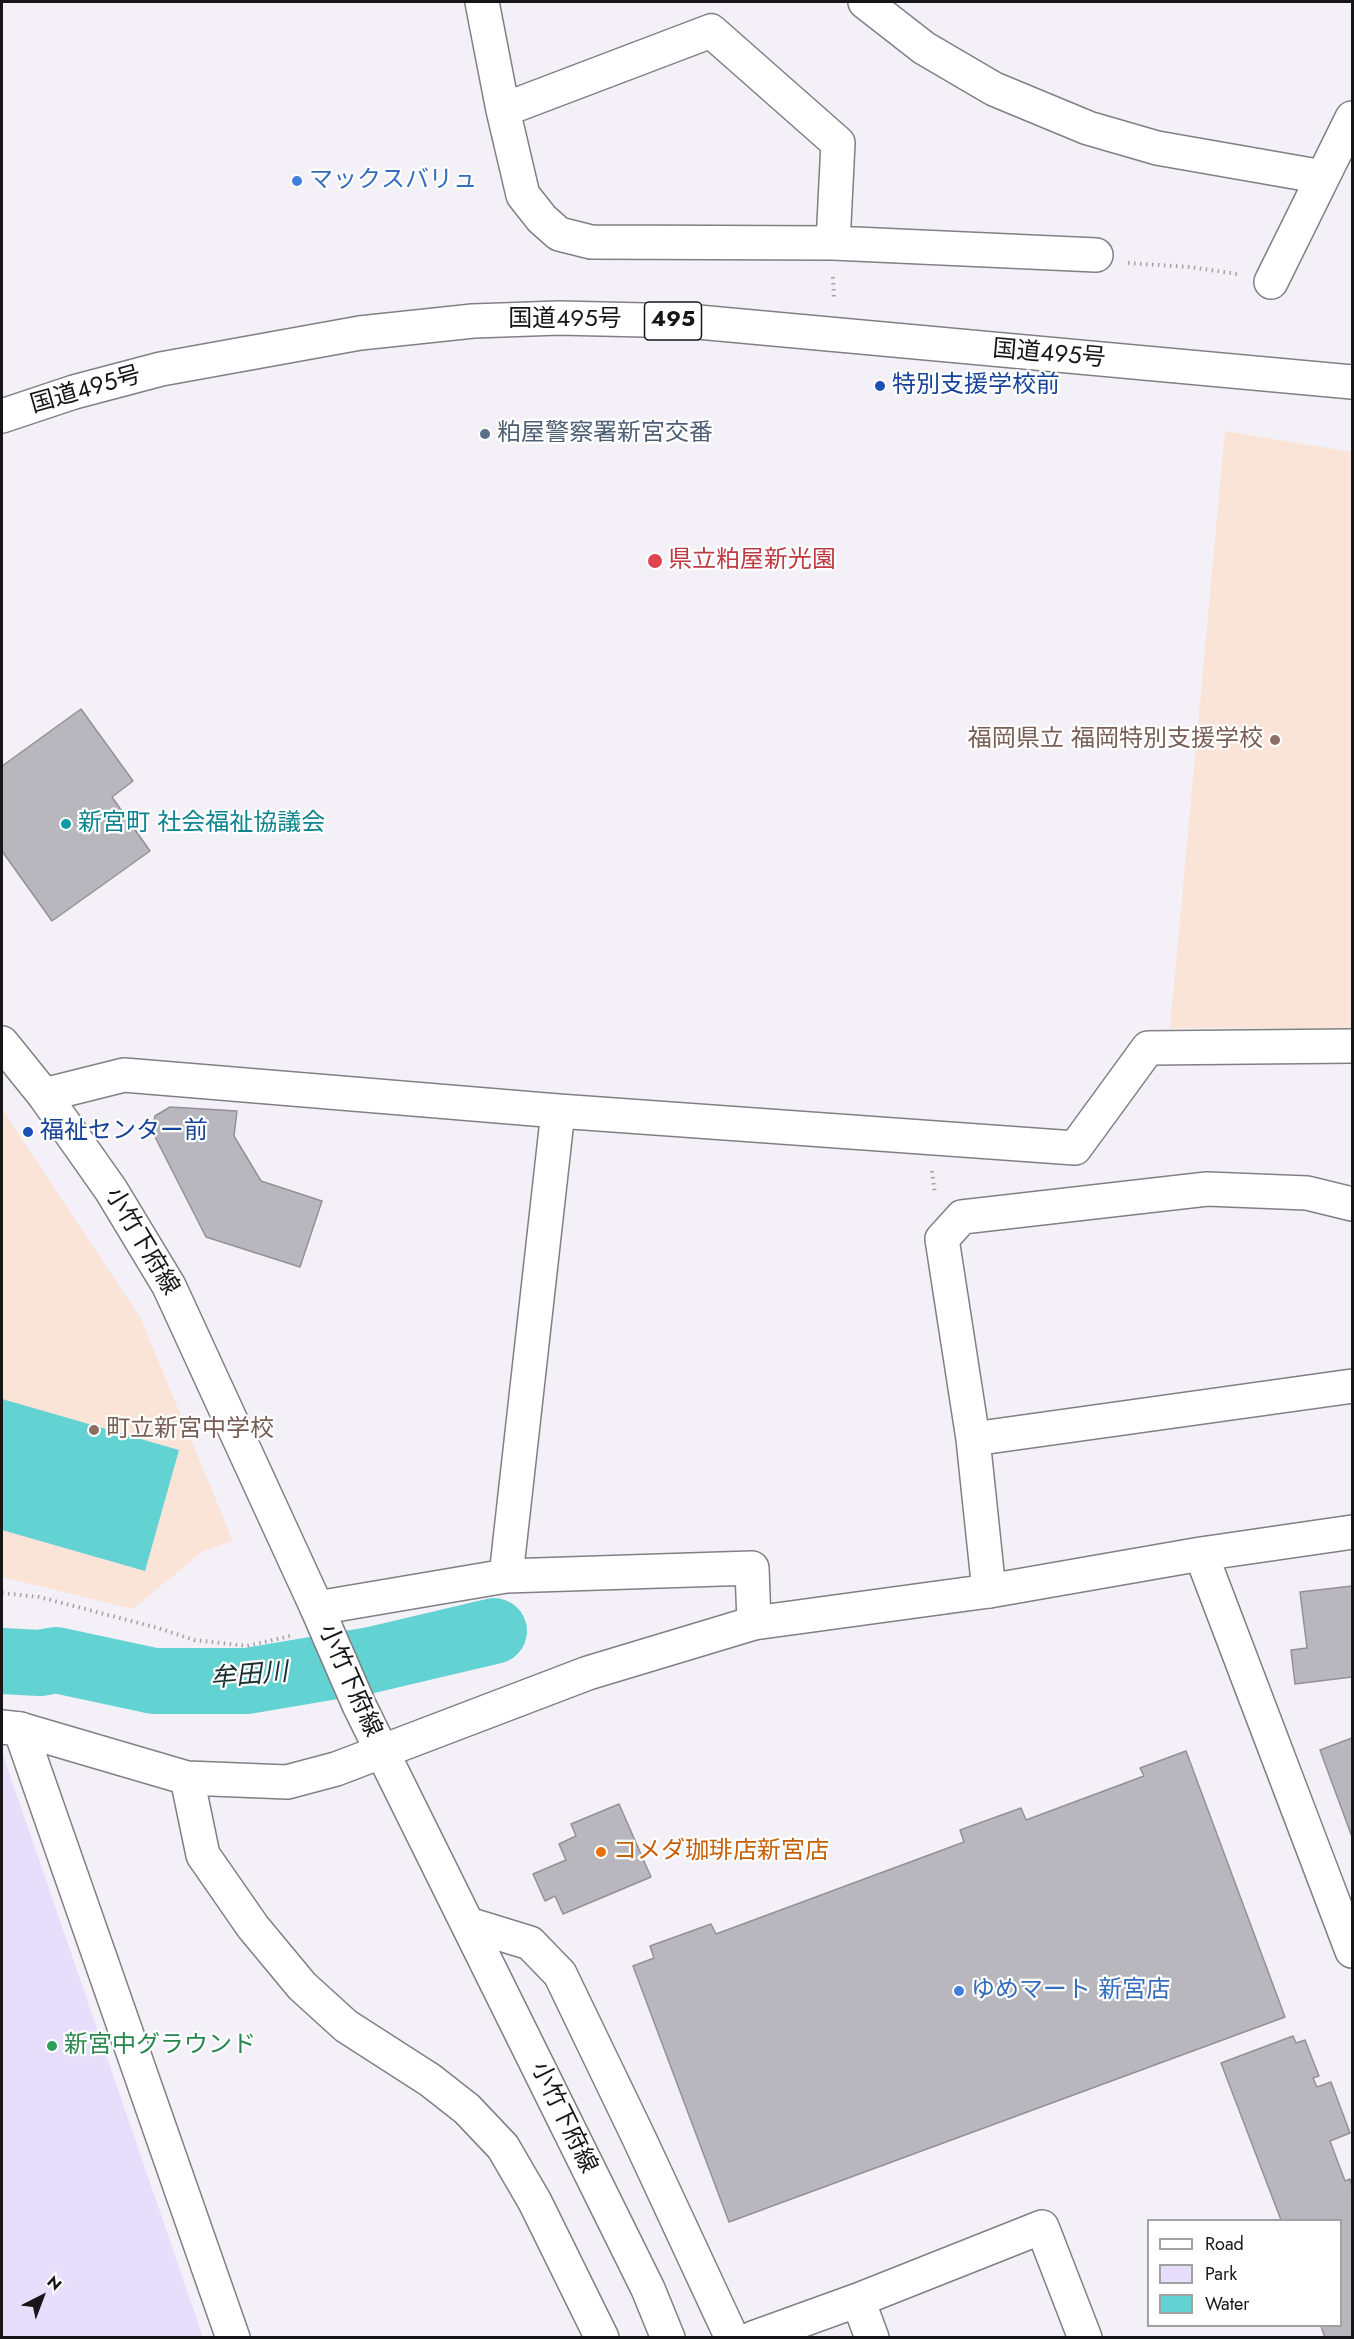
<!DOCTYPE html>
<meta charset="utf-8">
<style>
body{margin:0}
#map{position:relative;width:1354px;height:2339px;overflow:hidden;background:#f3f1f7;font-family:Jost,sans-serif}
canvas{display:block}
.frame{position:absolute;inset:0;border:3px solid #161517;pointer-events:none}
.legend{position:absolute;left:1147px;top:2219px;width:195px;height:108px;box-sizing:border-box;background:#fff;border:2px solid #a2a1a2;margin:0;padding:8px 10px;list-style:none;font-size:18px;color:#161517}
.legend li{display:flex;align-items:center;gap:12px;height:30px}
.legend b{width:30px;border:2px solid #a2a1a2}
.north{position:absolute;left:12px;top:2267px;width:60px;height:60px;-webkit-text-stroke:4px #fff;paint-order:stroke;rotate:42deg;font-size:16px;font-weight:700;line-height:24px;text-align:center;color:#161517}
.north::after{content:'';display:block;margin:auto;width:21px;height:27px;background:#161517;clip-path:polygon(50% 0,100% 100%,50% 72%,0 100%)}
</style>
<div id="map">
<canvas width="1354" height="2339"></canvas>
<div class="frame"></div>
<ul class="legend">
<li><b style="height:8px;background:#fff"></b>Road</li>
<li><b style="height:16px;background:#e7defb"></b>Park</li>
<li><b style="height:16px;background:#62d2d3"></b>Water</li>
</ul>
<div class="north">N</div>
</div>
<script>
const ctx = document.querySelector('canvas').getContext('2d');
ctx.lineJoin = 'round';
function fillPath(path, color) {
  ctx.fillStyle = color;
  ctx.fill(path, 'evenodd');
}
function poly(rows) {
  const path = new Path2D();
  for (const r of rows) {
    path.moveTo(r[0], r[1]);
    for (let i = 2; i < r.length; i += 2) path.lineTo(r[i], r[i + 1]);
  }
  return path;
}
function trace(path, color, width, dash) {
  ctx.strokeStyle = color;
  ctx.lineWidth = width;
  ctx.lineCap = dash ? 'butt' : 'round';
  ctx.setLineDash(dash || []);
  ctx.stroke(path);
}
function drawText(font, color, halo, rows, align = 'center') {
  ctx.font = font + ' Jost,"Noto Sans JP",sans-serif';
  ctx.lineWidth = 4.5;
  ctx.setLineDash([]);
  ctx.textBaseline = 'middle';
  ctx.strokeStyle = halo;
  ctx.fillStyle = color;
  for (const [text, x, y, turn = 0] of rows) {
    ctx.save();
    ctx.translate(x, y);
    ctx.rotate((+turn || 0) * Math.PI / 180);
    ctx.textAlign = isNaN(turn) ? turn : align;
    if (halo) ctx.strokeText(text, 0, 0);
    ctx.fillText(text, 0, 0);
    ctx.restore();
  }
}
fillPath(poly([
 [1225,431,1352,452,1352,1029,1170,1028],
 [2,1109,141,1319,233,1541,203,1551,133,1609,2,1577]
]), '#fae3d7');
fillPath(poly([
 [2,1755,3,1755,203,2337,2,2337]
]), '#e7defb');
fillPath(poly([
 [2,1399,179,1450,145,1571,2,1530]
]), '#62d2d3');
trace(poly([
 [2,1661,40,1663,56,1660,154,1681,247,1681,371,1660,494,1631]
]), '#62d2d3', 66);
const building = poly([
 [81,709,133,781,112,797,150,851,52,921,2,851,2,766,81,709],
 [170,1107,237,1111,234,1136,261,1181,322,1201,300,1267,206,1237,152,1131,155,1116,170,1107],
 [1352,1586,1352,1677,1295,1684,1291,1650,1307,1648,1300,1592,1352,1586],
 [1352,1738,1352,1837,1320,1750,1352,1738],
 [1186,1751,1285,2017,729,2222,633,1966,654,1958,650,1946,711,1924,716,1934,964,1842,960,1830,1021,1808,1026,1820,1144,1776,1140,1768,1186,1751],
 [619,1804,651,1877,563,1914,555,1896,545,1901,533,1874,566,1860,559,1844,576,1836,571,1824,619,1804],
 [1293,2036,1296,2043,1305,2040,1319,2076,1313,2078,1317,2087,1331,2082,1350,2133,1330,2141,1345,2181,1350,2179,1352,2186,1352,2338,1325,2338,1321,2326,1340,2326,1340,2220,1281,2220,1221,2063,1293,2036]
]);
fillPath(building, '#b8b7bd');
trace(building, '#939197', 1.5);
const street = poly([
 [482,2,503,110,523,195,542,219,559,234,591,242,833,243,1096,255],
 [865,2,924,48,994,89,1088,128,1157,148,1323,177],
 [503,110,711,31,838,143,833,243],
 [1271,282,1352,118],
 [44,1095,124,1075,558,1111,1075,1148,1148,1048,1352,1046],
 [973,1439,1352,1386],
 [506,1576,558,1111],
 [989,1591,973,1439,942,1239,962,1217,1207,1189,1307,1193,1352,1204],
 [317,1608,506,1576,752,1568,754,1623],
 [2,1727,20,1729,233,2338],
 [468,1924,530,1943,560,1974,639,2138,732,2338],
 [858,2300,872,2338],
 [753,2338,858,2300,1042,2227,1085,2338]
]);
const secondary = poly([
 [2,1043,44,1095,111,1190,169,1286,317,1608,359,1705,648,2289,668,2338],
 [1201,1554,1352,1951],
 [20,1729,187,1778,287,1782,336,1769,588,1673,754,1623,989,1591,1201,1554,1352,1532],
 [187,1778,203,1855,253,1927,302,1986,346,2026,430,2080,467,2109,503,2147,535,2202,602,2338]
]);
const highway = poly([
 [2,416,74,392,161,369,360,333,473,321,559,318,687,321,1352,382]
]);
trace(street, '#807f84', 36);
trace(secondary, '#807f84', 36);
trace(highway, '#807f84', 36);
trace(poly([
 [1128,263,1190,267,1237,274],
 [833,277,834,300],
 [932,1171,935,1194],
 [2,1593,39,1597,158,1628,194,1640,247,1646,290,1636]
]), '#a3a1a6', 4, [1.5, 4.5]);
trace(street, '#fff', 33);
trace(secondary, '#fff', 33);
trace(highway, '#fff', 33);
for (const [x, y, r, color] of [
 [297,181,6,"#3f7fe0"],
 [880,386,6,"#1a4fb4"],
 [485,434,6,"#5c6f8a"],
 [655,561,8,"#e0444e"],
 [1275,740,6,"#8d6e63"],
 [66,824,6,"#0f9aa8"],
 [28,1132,6,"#1a4fb4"],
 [94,1430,6,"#8d6e63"],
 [601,1852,6,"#e8710a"],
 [959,1991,6,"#3f7fe0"],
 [52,2046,6,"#2e9e5b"]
]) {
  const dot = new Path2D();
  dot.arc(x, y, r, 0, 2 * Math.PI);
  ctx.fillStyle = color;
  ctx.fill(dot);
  trace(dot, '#fff', 2);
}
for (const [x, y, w] of [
 [673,321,57]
]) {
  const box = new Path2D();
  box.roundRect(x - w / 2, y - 19, w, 38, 4.5);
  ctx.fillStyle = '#fff';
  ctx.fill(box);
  trace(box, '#161517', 1.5);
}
drawText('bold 22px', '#161517', null, [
 ["495",673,321]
]);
drawText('24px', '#366cbe', '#fff', [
 ["マックスバリュ",309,181],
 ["ゆめマート 新宮店",971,1991]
], 'left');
drawText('24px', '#161517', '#fff', [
 ["国道495号",565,320],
 ["国道495号",1049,355,5],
 ["国道495号",86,391,-16],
 ["小竹下府線",141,1242,59],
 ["小竹下府線",349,1681,66],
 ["小竹下府線",563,2118,64]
]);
drawText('24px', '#164399', '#fff', [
 ["特別支援学校前",892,386],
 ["福祉センター前",40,1132]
], 'left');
drawText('24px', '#4e5e75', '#fff', [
 ["粕屋警察署新宮交番",497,434]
], 'left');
drawText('24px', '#be3a42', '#fff', [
 ["県立粕屋新光園",668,561]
], 'left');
drawText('24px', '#785e54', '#fff', [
 ["福岡県立 福岡特別支援学校",1263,740],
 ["町立新宮中学校",106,1430,"left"]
], 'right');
drawText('24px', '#0d838f', '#fff', [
 ["新宮町 社会福祉協議会",78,824]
], 'left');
drawText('24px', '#c56008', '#fff', [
 ["コメダ珈琲店新宮店",613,1852]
], 'left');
drawText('24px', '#27864d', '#fff', [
 ["新宮中グラウンド",64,2046]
], 'left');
drawText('italic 26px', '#1b3030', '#fff', [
 ["牟田川",249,1677,-5]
]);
</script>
